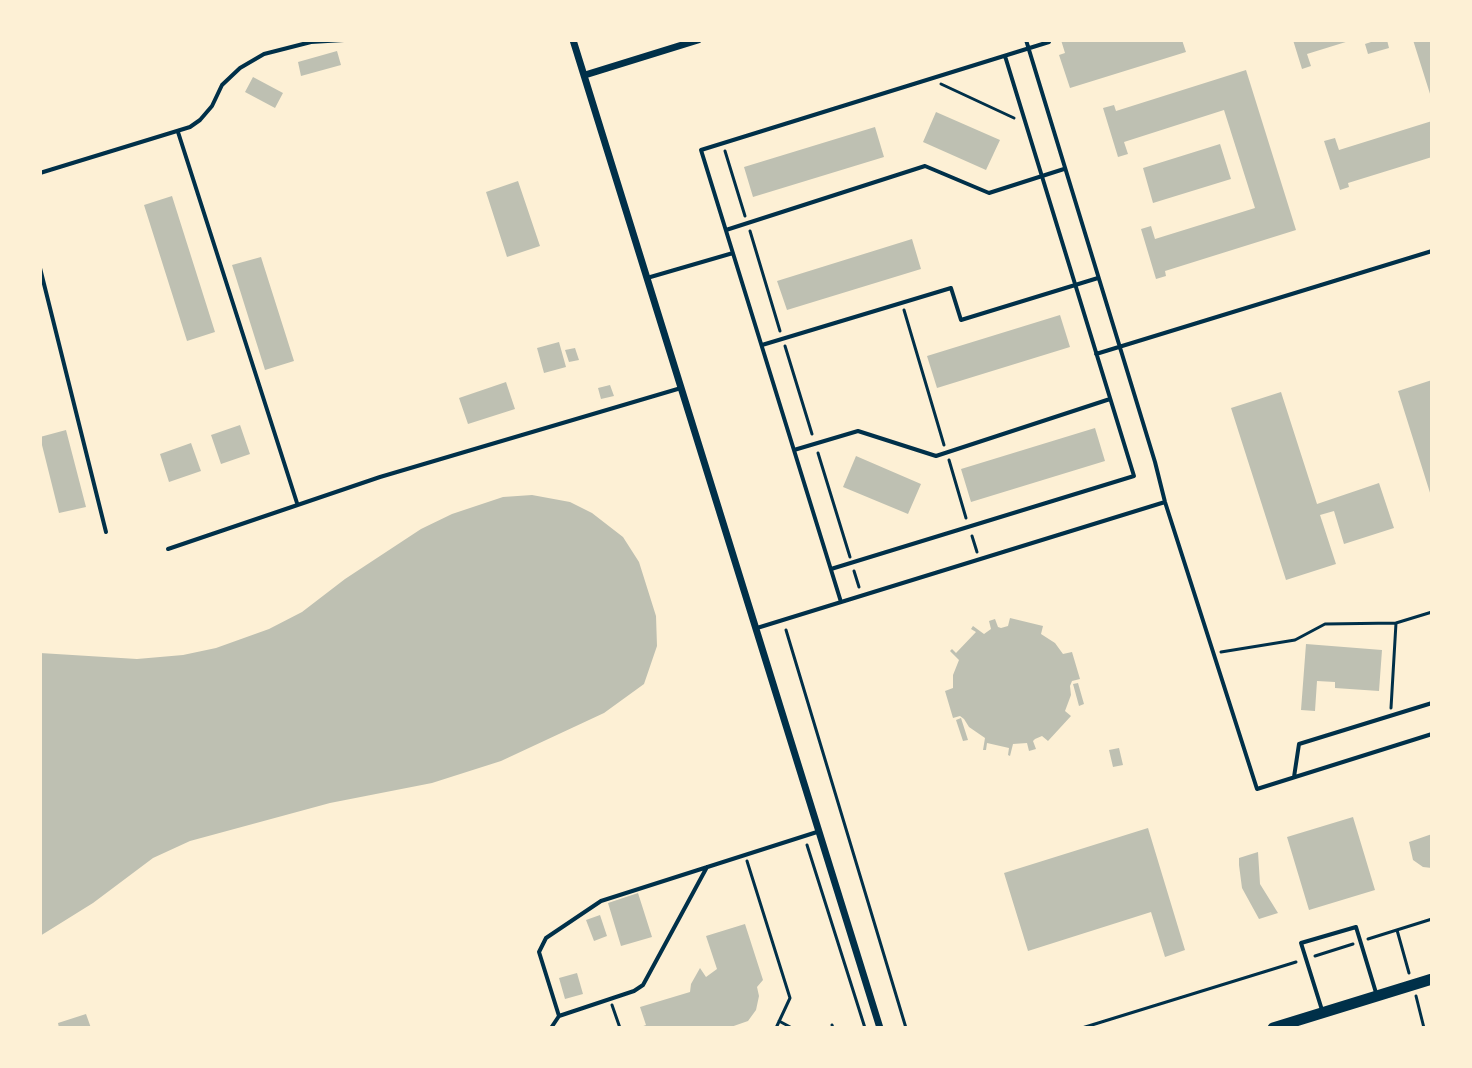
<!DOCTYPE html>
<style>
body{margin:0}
#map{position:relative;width:1472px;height:1068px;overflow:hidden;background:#fdf0d5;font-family:Helvetica,sans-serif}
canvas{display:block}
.frame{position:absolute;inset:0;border:42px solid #fdf0d5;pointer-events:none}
</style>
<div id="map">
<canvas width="1472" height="1068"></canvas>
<div class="frame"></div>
</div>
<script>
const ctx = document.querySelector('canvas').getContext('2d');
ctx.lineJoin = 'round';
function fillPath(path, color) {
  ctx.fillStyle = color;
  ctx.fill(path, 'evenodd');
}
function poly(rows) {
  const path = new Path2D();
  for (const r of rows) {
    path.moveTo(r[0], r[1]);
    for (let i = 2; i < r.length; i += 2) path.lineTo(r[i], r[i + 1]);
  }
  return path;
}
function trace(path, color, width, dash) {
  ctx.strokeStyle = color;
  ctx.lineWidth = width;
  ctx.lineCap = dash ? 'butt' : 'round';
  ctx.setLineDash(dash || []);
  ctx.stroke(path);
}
fillPath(poly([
 [1061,40,1182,40,1186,52,1070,88,1059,55,1065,53],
 [1293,40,1349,40,1349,41,1307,54,1311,66,1302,69],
 [1377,40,1387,40,1389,48,1368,54,1365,44],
 [1413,40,1432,40,1432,97,1431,97],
 [337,51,341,65,301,76,298,62],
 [1246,70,1296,230,1165,271,1166,276,1156,279,1141,229,1151,226,1155,239,1255,208,1224,110,1124,142,1128,154,1118,157,1103,108,1114,105,1116,111],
 [253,77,283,93,275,108,245,92],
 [936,112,1000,140,986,170,923,142],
 [1432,121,1432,157,1348,183,1349,187,1340,190,1324,141,1335,138,1339,150],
 [875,127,884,157,753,197,744,167],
 [1220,144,1231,179,1153,203,1143,168],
 [518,181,540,246,507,257,486,192],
 [172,196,215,332,187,341,144,205],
 [912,239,921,269,787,310,777,281],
 [261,257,294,361,265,370,232,265],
 [1060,315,1070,347,937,388,927,356],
 [559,342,566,367,544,373,537,348],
 [575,348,579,360,569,362,565,350],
 [1432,380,1432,496,1431,496,1398,391],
 [506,382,515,409,468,424,459,398],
 [610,385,614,396,601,399,598,388],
 [1281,392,1317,504,1379,483,1394,528,1344,544,1334,511,1320,515,1336,564,1286,580,1231,408],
 [240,425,250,454,221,464,211,435],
 [1095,428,1105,461,971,502,961,469],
 [66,430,86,507,59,513,40,437],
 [191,443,201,471,169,482,160,454],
 [856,456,921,484,908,514,843,487],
 [532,495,570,502,592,513,623,537,639,562,656,616,657,646,644,684,604,713,501,761,432,783,330,803,190,841,153,858,93,903,40,936,40,653,137,659,183,655,216,648,269,629,302,612,345,579,421,529,452,514,503,497],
 [1010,618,1043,626,1041,634,1055,643,1063,654,1072,652,1080,679,1072,681,1070,686,1071,695,1065,711,1071,716,1048,741,1042,736,1035,739,1033,741,1036,749,1029,751,1027,743,1013,744,1010,756,1008,755,1009,748,987,743,986,750,983,750,985,738,969,727,964,719,960,716,953,718,945,691,953,688,953,675,959,660,950,651,952,649,956,653,976,632,971,629,973,626,984,634,991,629,989,621,995,619,998,627,1001,628,1008,626],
 [1306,644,1382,650,1379,691,1335,688,1335,682,1317,681,1315,711,1301,710],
 [1078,683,1084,704,1079,706,1073,684],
 [961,718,968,740,963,741,956,720],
 [1119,748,1123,765,1113,767,1109,750],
 [1353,817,1375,890,1309,910,1287,837],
 [1148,828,1185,950,1165,957,1151,912,1028,951,1004,873],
 [1432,834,1432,868,1423,867,1413,860,1409,842],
 [1258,852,1260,884,1278,913,1259,919,1242,888,1239,865,1239,858],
 [638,893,652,937,621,946,608,903],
 [600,915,607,936,594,941,586,920],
 [745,924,763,980,757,987,759,996,756,1010,748,1021,728,1028,638,1028,646,1025,640,1007,690,992,691,984,700,968,706,977,717,969,706,936],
 [577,973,583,994,565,999,559,978],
 [86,1014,91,1028,59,1028,58,1023]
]), '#bec0b2');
trace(poly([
 [941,84,1014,118],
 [725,151,745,216],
 [750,231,780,331],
 [904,310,944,445],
 [785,346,812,434],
 [818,453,850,557],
 [949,460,966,518],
 [972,536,977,552],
 [854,571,859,587],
 [1396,623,1432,612],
 [786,630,906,1028],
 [1221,652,1295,640,1325,624,1396,623,1391,708],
 [807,845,865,1028],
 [747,861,790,998,776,1028],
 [1397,930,1409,973],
 [1368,939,1432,919],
 [1315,956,1353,944],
 [1416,996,1424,1028],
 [612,1005,620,1028],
 [779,1021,792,1028],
 [832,1025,833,1028],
 [1082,1028,1296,962]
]), '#003049', 3);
trace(poly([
 [1026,40,1155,462,1165,502,1257,789,1432,734],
 [178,132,297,503],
 [40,173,190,127,200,120,212,106,222,85,240,68,264,54,311,42,344,40],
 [726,230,925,166,989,193,1064,169],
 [40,268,106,532],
 [647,278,733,253],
 [762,345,951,288,961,320,1098,278],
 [1096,354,1432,251],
 [794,450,858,431,936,456,1110,399],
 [168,549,380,477,681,388],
 [831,569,1134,476,1005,56],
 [841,602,701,150,1049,42],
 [757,628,1165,502],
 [1294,777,1299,744,1432,703],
 [1322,1010,1301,943,1356,927,1377,996],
 [559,1016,634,991,643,985,707,867],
 [551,1028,559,1016,539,952,546,938,601,901,817,832]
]), '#003049', 4);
trace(poly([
 [573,40,880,1028],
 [585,75,698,40]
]), '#003049', 7);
trace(poly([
 [1273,1028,1432,979]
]), '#003049', 11);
</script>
